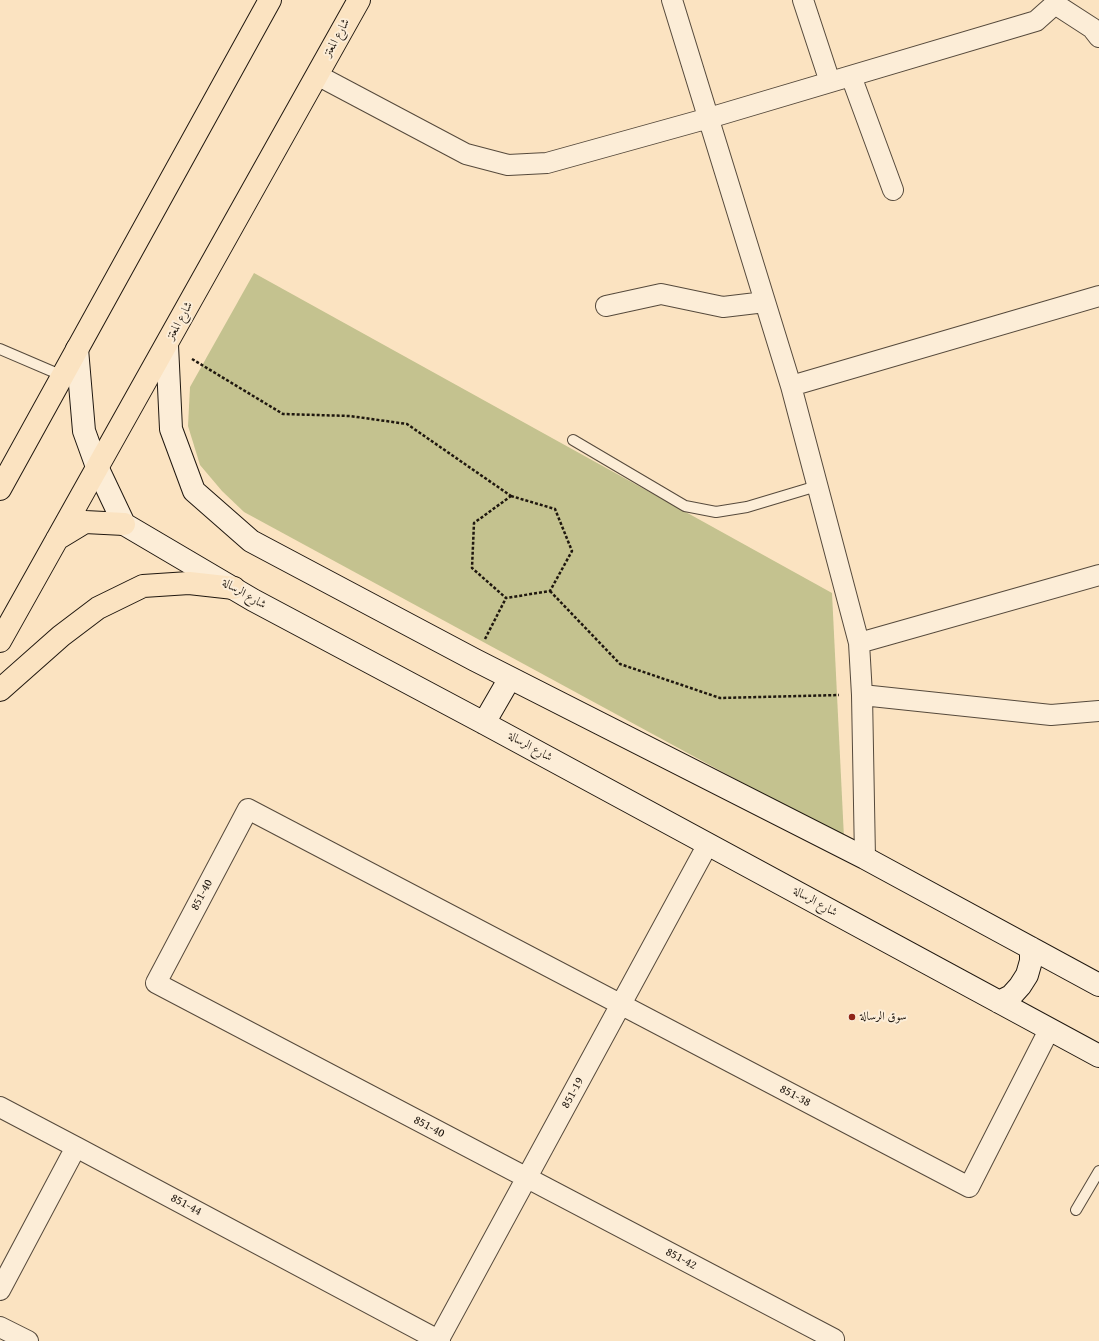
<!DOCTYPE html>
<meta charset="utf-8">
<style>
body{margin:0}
canvas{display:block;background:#fbe3c1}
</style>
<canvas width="1099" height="1341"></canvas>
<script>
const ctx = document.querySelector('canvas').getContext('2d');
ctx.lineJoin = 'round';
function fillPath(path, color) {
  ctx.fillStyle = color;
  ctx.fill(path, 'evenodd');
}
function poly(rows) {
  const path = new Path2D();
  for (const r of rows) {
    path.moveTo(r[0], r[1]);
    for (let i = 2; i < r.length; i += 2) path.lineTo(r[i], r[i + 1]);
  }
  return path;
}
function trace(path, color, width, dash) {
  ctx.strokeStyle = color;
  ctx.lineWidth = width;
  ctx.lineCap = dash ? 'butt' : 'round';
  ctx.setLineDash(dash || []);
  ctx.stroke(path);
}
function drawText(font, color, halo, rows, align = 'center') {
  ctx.font = font + ' "Gentium Book Plus",Amiri,serif';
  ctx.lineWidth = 4;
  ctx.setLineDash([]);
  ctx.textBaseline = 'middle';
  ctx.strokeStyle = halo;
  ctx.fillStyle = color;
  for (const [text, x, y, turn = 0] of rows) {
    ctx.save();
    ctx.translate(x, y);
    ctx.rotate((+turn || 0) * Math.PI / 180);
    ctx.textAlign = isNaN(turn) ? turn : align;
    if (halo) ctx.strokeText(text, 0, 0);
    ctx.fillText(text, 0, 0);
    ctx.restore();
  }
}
fillPath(poly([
 [254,273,832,593,844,838,244,512,222,491,200,465,188,426,190,387]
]), '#c4c28f');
const lane = poly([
 [0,349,63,376],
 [573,440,685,506,716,512,747,507,817,486],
 [1076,1210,1099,1171]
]);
const street = poly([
 [672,0,791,386,859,643,862,695,865,858],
 [803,0,830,82],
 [1055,4,1092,28,1099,37],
 [317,75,466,154,508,165,547,163,709,118,1036,21,1055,4,1055,0],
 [851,76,893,190],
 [606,306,661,294,723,307,765,302],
 [791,386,1099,296],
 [859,643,1099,575],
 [862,695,1051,715,1099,711],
 [0,1107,76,1147],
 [0,1290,76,1147,440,1341],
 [0,1327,28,1341],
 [438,1341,708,844],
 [833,1341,834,1339,156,983,248,809,969,1187,1049,1030]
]);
const secondary = poly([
 [167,345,171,429,194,491,251,541,475,660,865,858,1099,985],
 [77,349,84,431,97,467,124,524,253,600,484,723,1099,1056],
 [484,723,510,678],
 [999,1002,1011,996,1020,986,1027,975,1031,961,1031,948]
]);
const primary = poly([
 [0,489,270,0],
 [57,539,85,522,124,524],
 [0,641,359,0],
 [0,690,61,636,98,608,143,586,189,583,234,588]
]);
trace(lane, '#564a3c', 12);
trace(street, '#564a3c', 22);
trace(secondary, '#1f170f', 24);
trace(primary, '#1f170f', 24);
trace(poly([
 [192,359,283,414,350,416,407,424,511,496],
 [511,496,555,509,572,551,550,591,506,598,472,568,474,523,511,496],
 [550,591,620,664,720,698,839,695],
 [485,639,506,598]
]), '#1f170f', 2.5, [3, 2]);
trace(lane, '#fcedd7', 10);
trace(street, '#fcedd7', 20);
trace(secondary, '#fcedd7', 22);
trace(primary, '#fbe3c1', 22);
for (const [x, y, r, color] of [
 [852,1017,4,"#8f2418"]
]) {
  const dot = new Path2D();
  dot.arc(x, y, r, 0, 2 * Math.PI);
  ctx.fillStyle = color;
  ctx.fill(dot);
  trace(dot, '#fcedd7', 1.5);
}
drawText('12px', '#1f170f', '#fcedd7', [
 ["شارع المعتز",337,38,-61],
 ["شارع المعتز",180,321,-61],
 ["شارع الرسالة",244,594,30],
 ["شارع الرسالة",530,747,29],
 ["851-40",202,895,-62],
 ["شارع الرسالة",815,902,29],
 ["851-19",573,1093,-61],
 ["851-38",795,1096,28],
 ["851-40",429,1127,28],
 ["851-44",186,1205,28],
 ["851-42",681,1259,28]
]);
drawText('12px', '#1f170f', '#fcedd7', [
 ["سوق الرسالة",860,1017]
], 'left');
</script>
